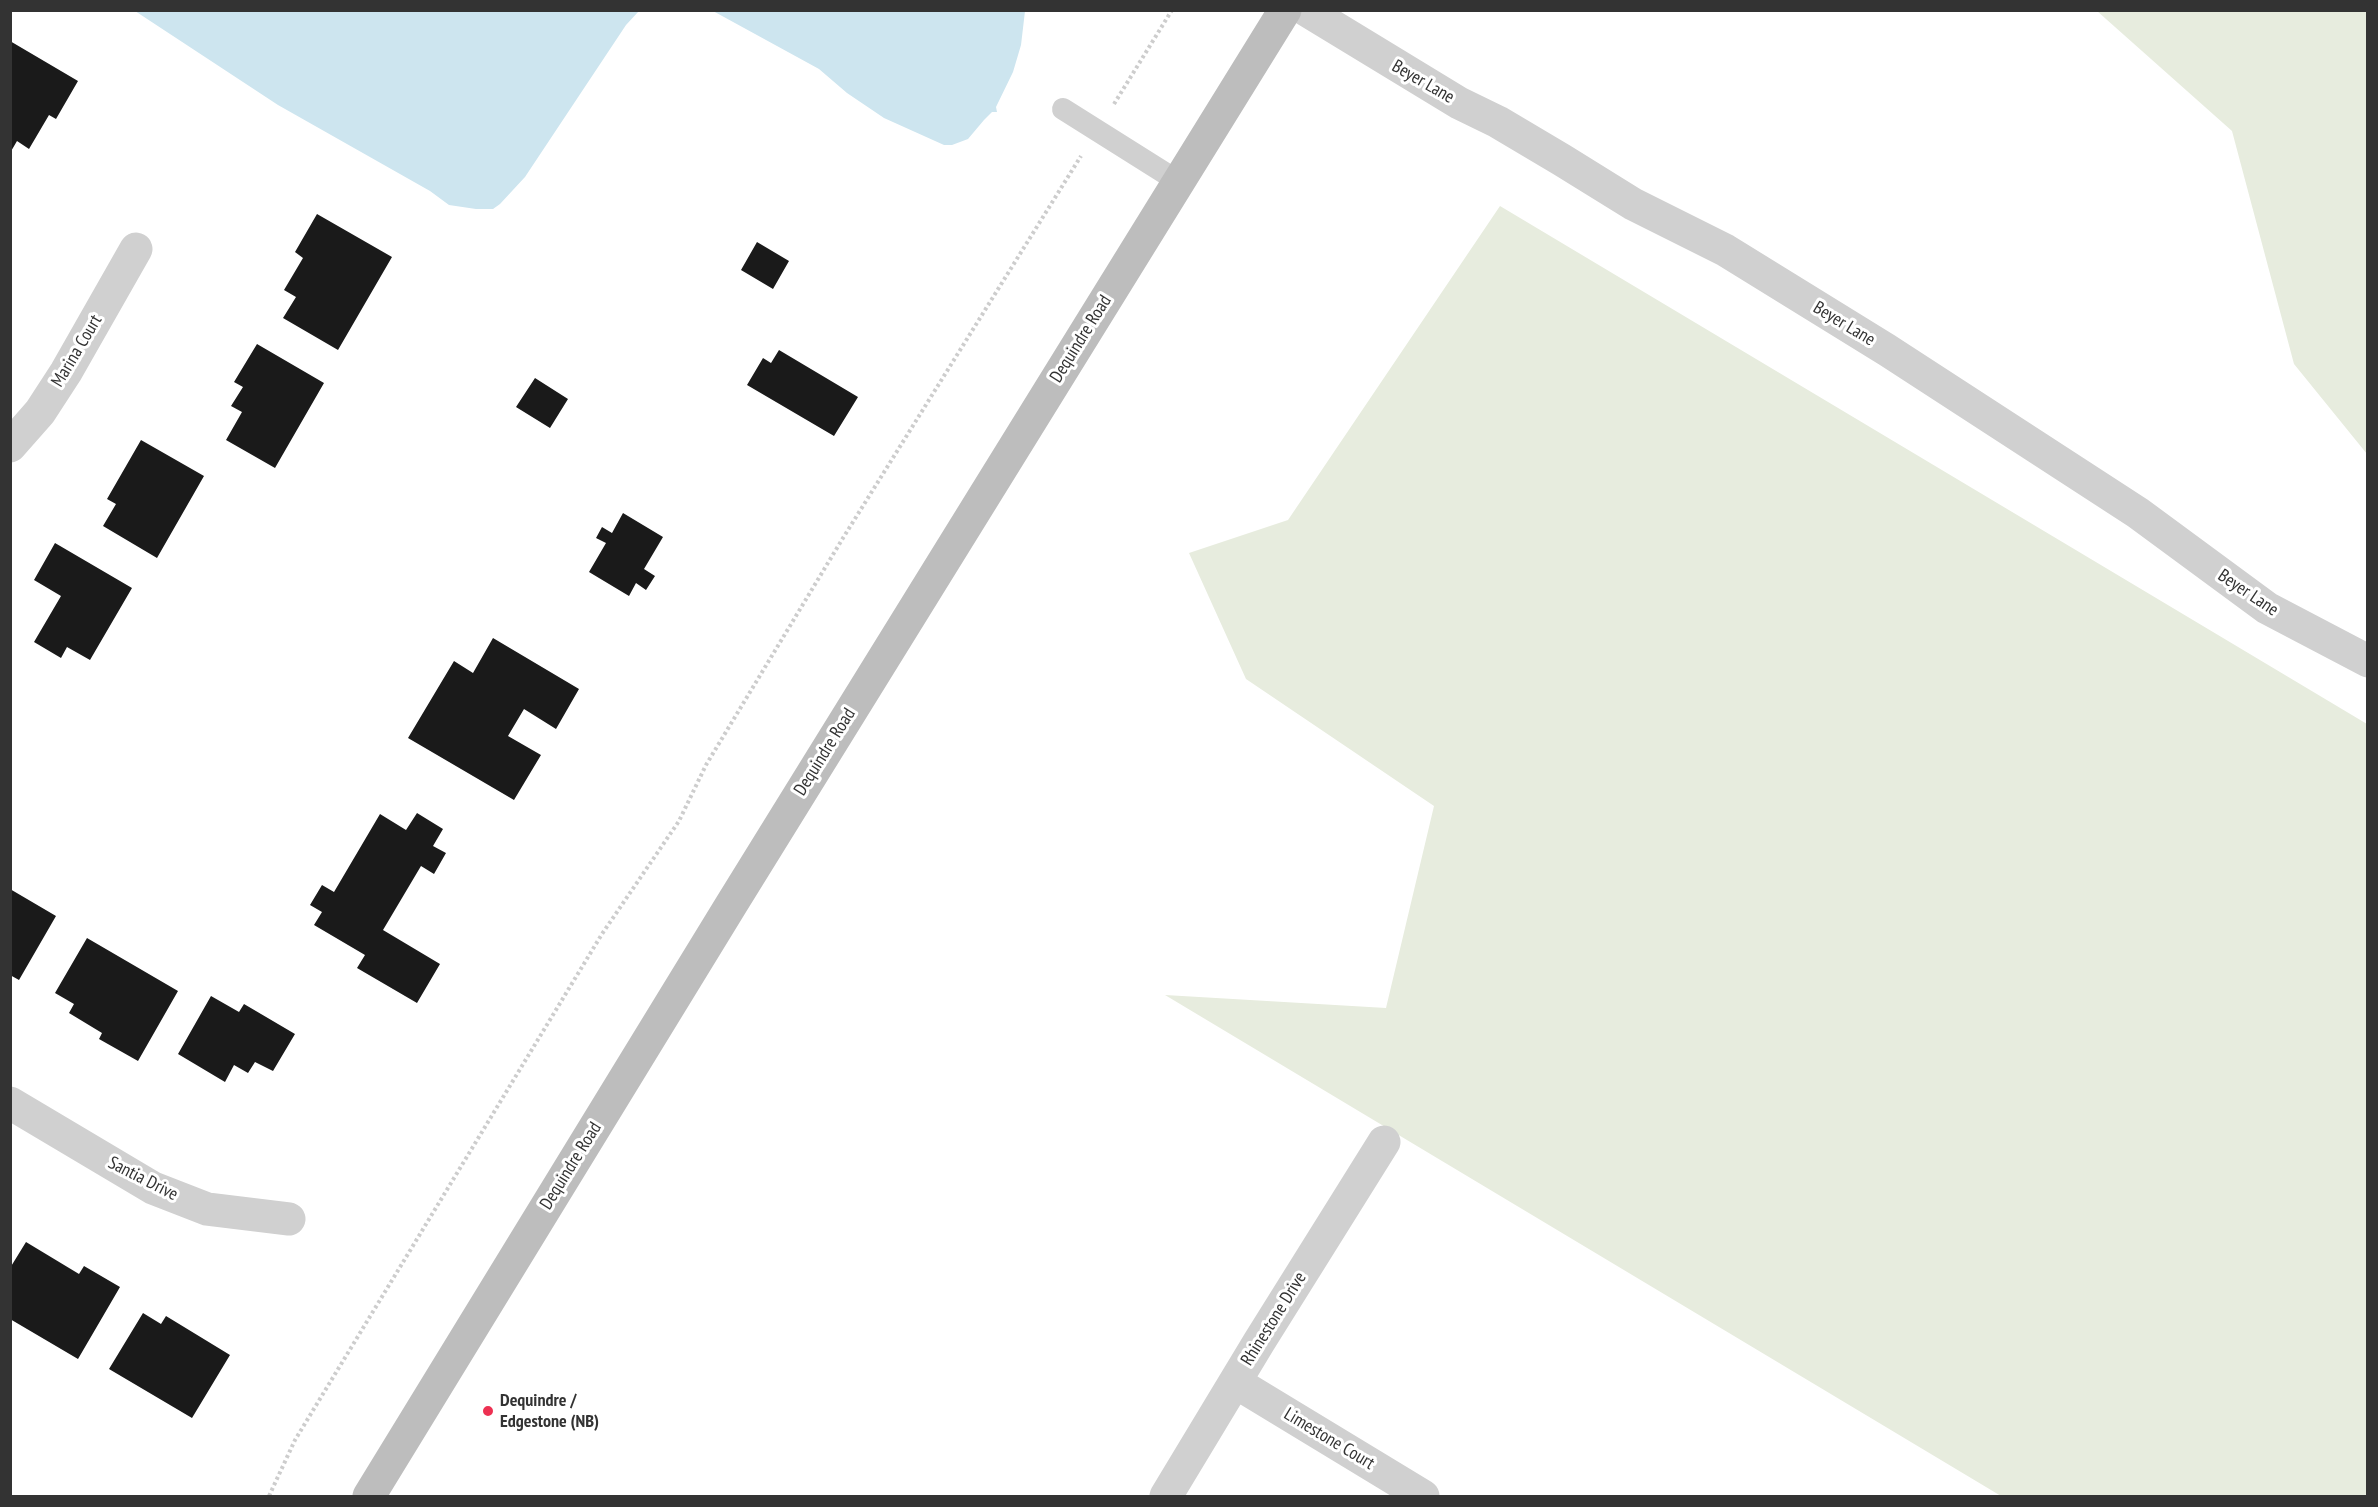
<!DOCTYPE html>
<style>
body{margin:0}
#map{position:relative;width:2378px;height:1507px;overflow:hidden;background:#fff;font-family:"PT Sans Narrow",sans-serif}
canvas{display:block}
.frame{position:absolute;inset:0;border:12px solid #333;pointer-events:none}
</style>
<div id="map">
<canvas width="2378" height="1507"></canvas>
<div class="frame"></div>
</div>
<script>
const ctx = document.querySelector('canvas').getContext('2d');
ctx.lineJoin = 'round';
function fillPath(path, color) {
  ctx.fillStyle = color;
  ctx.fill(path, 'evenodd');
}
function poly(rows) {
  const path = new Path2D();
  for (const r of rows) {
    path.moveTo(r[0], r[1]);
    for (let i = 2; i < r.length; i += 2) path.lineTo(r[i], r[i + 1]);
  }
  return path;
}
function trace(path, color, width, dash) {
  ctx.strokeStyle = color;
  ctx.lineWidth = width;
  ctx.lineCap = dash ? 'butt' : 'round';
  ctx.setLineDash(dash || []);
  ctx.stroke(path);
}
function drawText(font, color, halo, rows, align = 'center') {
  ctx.font = font + ' "PT Sans Narrow",sans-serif';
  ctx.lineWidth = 6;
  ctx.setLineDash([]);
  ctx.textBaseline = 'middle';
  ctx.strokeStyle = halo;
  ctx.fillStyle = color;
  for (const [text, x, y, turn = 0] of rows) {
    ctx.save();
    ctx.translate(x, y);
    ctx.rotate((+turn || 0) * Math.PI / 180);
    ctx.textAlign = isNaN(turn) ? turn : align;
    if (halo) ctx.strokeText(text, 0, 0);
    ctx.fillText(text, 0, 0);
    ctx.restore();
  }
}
fillPath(poly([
 [2097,11,2367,11,2367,454,2294,364,2232,131],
 [1500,206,2367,724,2367,1496,2001,1496,1165,995,1386,1008,1434,806,1246,679,1189,553,1288,520]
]), '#e7ecde');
fillPath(poly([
 [135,11,639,11,626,25,525,177,500,204,493,209,476,209,449,205,430,191,278,105],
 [713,11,1025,10,1025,11,1021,45,1013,72,996,107,997,112,992,112,984,120,968,139,952,145,944,145,884,118,847,93,819,69]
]), '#cde5ef');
fillPath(poly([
 [10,41,78,81,56,119,49,115,29,149,17,141,10,153],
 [317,214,392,257,338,350,283,318,296,297,284,290,303,258,295,252],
 [757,242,789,261,773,289,741,270],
 [257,344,324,383,275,468,226,440,242,412,231,406,243,387,234,382],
 [779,350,858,397,834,436,747,385,763,358,771,363],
 [535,378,568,399,550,428,516,407],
 [141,440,204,476,157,558,103,526,116,504,107,499],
 [623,513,663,537,644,569,655,576,646,590,636,583,629,596,589,572,606,543,596,538,602,527,612,533],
 [55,543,132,588,90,660,67,647,61,658,34,642,61,596,34,580],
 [493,638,579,689,556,729,524,709,508,736,541,755,514,800,408,738,454,661,473,673],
 [417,813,443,829,433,846,446,853,434,874,421,866,383,930,440,964,417,1003,357,968,365,955,314,925,322,912,310,905,322,885,334,892,380,814,406,830],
 [10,889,56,916,19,980,10,975],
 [87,938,178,991,138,1061,99,1039,102,1033,69,1013,74,1004,55,993],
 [211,996,239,1012,244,1004,295,1034,273,1071,255,1062,248,1073,234,1065,225,1082,178,1054],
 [26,1242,79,1274,84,1266,120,1287,78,1359,10,1319,10,1268],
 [143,1313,161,1324,166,1316,230,1355,192,1418,109,1369]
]), '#1a1a1a');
trace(poly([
 [1114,104,1172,10],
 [269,1496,295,1440,394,1277,602,934,679,821,706,765,843,538,1081,156]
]), '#cdcdcd', 4, [3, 3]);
trace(poly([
 [1063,109,1179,182]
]), '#d0d0d0', 22);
trace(poly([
 [1306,10,1459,103,1498,122,1562,160,1633,204,1725,250,1887,350,2138,513,2267,608,2368,661],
 [10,446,40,412,66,372,136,249],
 [10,1103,153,1188,207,1209,289,1219],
 [1235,1382,1423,1496],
 [1166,1496,1259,1342,1384,1142]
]), '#d0d0d0', 33);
trace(poly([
 [369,1496,731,905,1285,10]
]), '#bdbdbd', 33);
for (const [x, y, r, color] of [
 [488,1411,6,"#ed3152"]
]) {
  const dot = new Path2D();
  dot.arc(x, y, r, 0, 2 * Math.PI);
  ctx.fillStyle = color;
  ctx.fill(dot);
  trace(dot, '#fff', 2);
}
drawText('18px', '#333', '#fff', [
 ["Beyer Lane",1423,82,30],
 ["Beyer Lane",1844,324,31],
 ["Dequindre Road",1081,339,-58],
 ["Marina Court",77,351,-59],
 ["Beyer Lane",2248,593,34],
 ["Dequindre Road",825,752,-58],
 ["Dequindre Road",571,1166,-58],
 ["Santia Drive",143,1179,27],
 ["Rhinestone Drive",1274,1319,-58],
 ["Limestone Court",1329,1439,31]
]);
drawText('bold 18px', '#333', '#fff', [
 ["Dequindre /",500,1401],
 ["Edgestone (NB)",500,1422]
], 'left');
</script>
